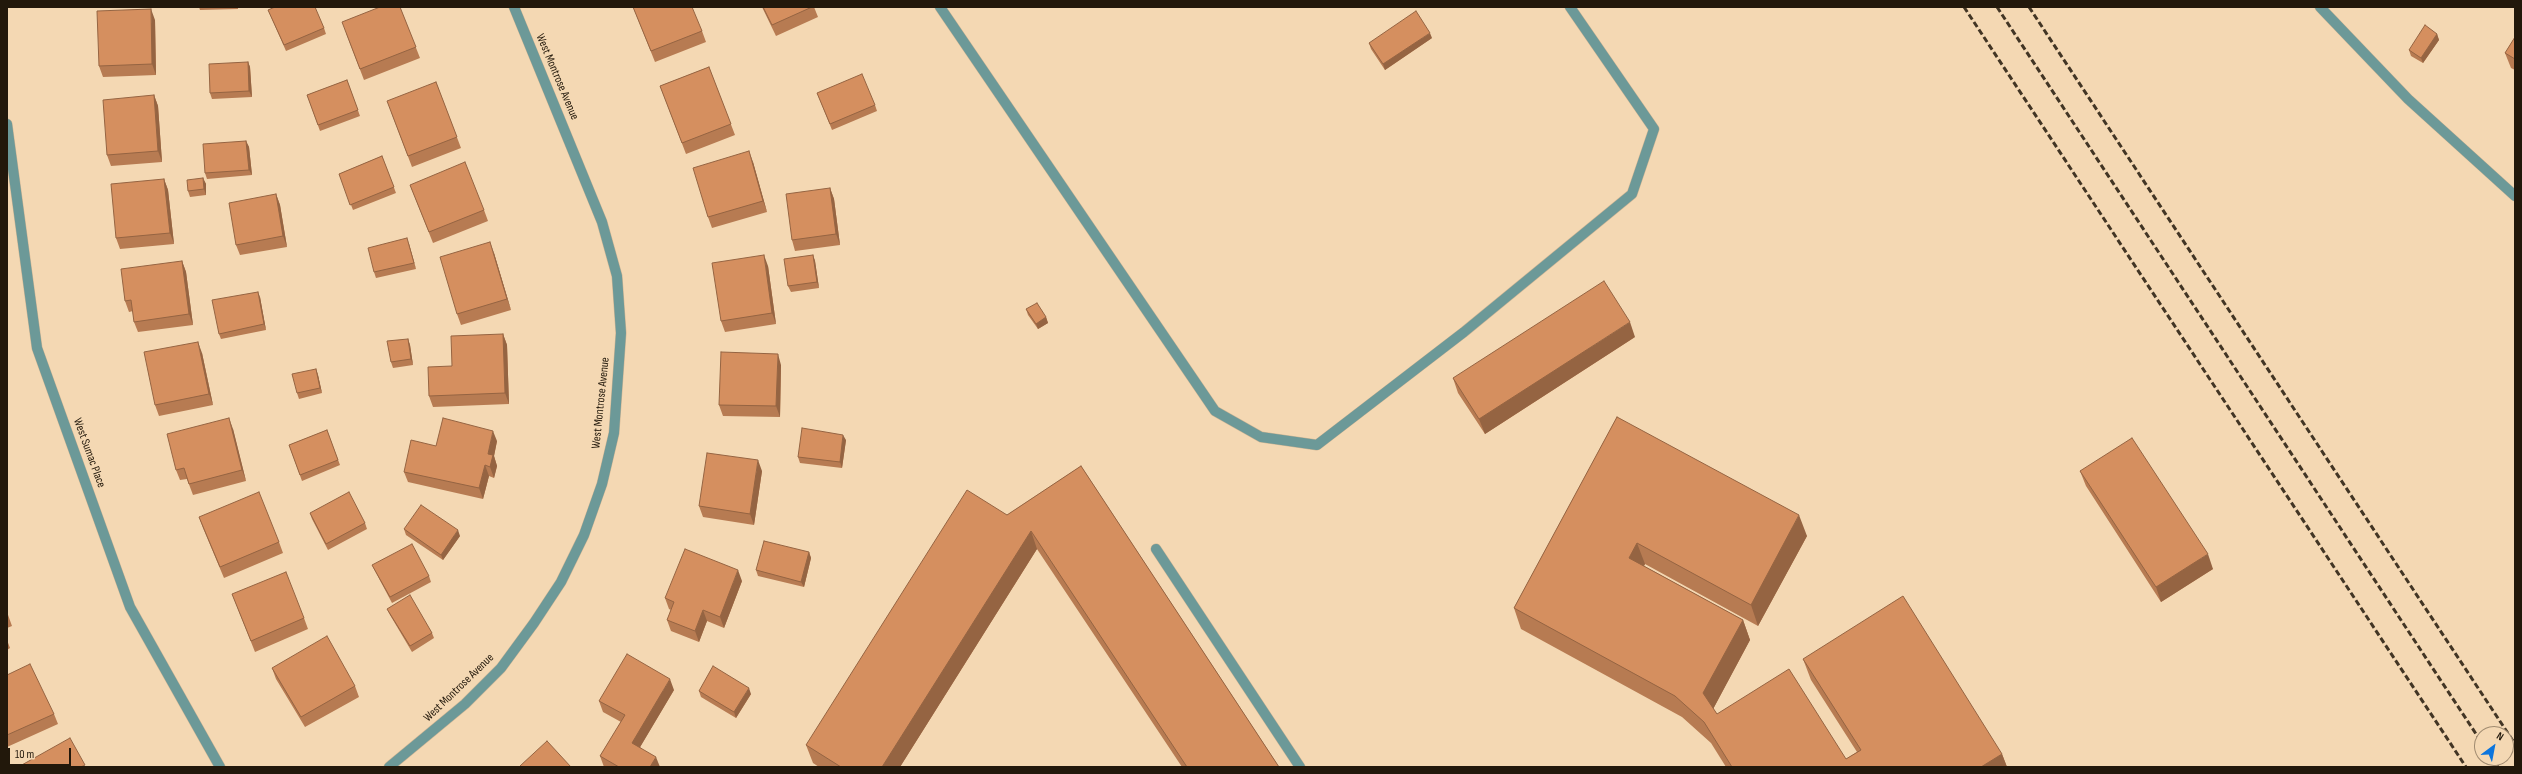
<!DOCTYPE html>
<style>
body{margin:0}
#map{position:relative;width:2522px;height:774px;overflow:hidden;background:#f4d8b3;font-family:"Sofia Sans Condensed",sans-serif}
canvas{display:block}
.frame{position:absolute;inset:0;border:8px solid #22180b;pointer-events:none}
.north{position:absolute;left:2474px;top:726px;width:40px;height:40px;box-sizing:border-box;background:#f4d8b3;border:1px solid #a08b70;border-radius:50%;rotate:32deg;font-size:11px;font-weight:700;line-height:16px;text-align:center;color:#22180b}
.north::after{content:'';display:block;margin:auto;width:14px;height:18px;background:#0c75dd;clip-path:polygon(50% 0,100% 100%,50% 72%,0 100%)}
.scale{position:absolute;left:8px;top:748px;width:63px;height:18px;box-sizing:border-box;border:2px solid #22180b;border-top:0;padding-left:5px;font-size:12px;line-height:14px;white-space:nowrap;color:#22180b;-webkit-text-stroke:3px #f4d8b3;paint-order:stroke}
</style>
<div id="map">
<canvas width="2522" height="774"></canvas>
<div class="frame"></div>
<div class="north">N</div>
<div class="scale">10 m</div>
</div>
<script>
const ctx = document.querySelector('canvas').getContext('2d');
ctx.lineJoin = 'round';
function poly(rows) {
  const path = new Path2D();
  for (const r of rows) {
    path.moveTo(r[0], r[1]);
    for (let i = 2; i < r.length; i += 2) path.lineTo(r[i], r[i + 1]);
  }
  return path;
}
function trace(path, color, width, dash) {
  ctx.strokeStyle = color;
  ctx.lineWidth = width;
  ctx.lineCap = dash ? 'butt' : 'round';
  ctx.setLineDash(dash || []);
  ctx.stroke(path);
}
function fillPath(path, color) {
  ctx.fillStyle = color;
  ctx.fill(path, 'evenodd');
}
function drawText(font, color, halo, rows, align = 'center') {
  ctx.font = font + ' "Sofia Sans Condensed",sans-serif';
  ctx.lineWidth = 3;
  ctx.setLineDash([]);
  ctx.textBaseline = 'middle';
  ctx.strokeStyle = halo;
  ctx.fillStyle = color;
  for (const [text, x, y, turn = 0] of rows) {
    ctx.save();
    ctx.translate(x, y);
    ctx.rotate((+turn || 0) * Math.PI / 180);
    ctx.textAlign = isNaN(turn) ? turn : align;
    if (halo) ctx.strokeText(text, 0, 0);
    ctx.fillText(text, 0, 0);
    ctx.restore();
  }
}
const lane = poly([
 [940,7,1215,411,1261,437,1317,445,1464,332,1632,194,1654,129,1570,7],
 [2320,7,2408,99,2515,196],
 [1156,549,1300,767]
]);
const street = poly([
 [7,124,37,348,130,607,220,767],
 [389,767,465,704,501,668,534,623,561,582,584,535,602,484,614,433,621,333,617,276,602,222,514,7]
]);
trace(lane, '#ceb595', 11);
trace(street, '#ceb595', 11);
trace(lane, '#6c9998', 10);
trace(street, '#6c9998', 10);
trace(poly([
 [1964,7,2466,767],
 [1997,7,2482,743],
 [2029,7,2515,744],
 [2492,758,2498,767]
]), '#423524', 3, [6, 3]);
fillPath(poly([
 [199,7,238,7,238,9,200,10],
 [400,7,420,58,364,80,346,33],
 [633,7,702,31,706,42,655,62],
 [762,7,814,7,818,17,776,36],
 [268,10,324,28,326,34,286,51],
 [155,20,156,75,103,77,99,66],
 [2437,34,2439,40,2423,63,2411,56,2409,50],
 [2515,37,2515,70,2511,68,2505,53],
 [1432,38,1385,70,1371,49,1369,43],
 [248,62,250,67,252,97,212,99,210,93],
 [709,67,735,135,686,154,660,86],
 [347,80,360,116,320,131,307,95],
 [436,82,461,148,412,167,391,112],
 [817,93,875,105,877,111,832,130],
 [154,95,158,106,162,162,111,166,107,155],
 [246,141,249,147,252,175,207,179,205,173],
 [382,156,396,193,353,210,339,174],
 [753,162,767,212,712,228,708,217],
 [203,178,206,184,206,195,190,197,188,191],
 [164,179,168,190,174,244,120,249,116,238],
 [410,185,484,210,488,221,433,243],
 [830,188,834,199,840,245,795,251,792,240],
 [276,194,280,205,287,247,240,255,236,245],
 [409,244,416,269,376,278,374,272],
 [494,253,511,310,461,325,457,314],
 [813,255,815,261,819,288,791,292,788,286],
 [182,261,186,272,193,325,138,332,134,322,133,311,129,312,125,301],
 [768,266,776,324,725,332,721,321],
 [260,297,266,330,221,339,219,334],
 [1026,309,1046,317,1048,323,1038,329,1028,315],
 [503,334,507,345,509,404,433,407,429,396,452,366],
 [1635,337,1485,434,1458,393,1453,378],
 [408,339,410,345,413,365,393,368,391,362],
 [202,353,213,405,159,416,155,405],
 [781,365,780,417,723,416,719,405],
 [316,369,318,375,322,393,299,399,297,393],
 [1617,417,1807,536,1758,626,1645,564,1644,566,1743,620,1750,640,1713,709,1717,714,1846,759,1857,752,1811,680,1803,659,2002,754,2007,767,1726,767,1711,743,1682,717,1521,629,1514,608],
 [233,429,246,481,193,495,187,479,180,480,176,470],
 [327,430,340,465,302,481,289,445],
 [846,440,842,468,800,463,798,457],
 [497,441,494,456,497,466,494,478,489,476,483,499,408,482,404,472,436,446],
 [1081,466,1279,767,1182,767,1037,549,900,767,819,767,813,763,806,745,1007,515],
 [762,471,754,525,703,517,699,506],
 [2080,471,2213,569,2161,602,2086,486],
 [310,513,365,523,367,529,328,550,312,519],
 [199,517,279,542,283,553,224,578,203,528],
 [404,529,460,536,443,560,406,535],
 [809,552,811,558,804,587,758,576,756,570],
 [372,565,429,576,431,582,392,603,375,571],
 [742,581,724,628,707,621,699,642,671,631,667,620,671,610,669,609,665,598],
 [232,594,304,618,308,629,255,652],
 [387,609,432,633,434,638,412,652,390,615],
 [7,612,12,626,7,628],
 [7,640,10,648,7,650],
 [272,668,355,686,359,697,305,727,276,679],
 [7,675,54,714,58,724,7,747],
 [674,690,640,747,660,767,604,767,600,756,621,722,603,712,599,701],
 [699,691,751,694,736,718,701,697]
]), '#b77b52');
fillPath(poly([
 [151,9,155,20,156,75,152,64],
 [1430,33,1432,38,1385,70,1383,64],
 [2437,34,2439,40,2423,63,2421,58],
 [248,62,250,67,252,97,249,91],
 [154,95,158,106,162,162,158,151],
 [246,141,249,147,252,175,249,170],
 [749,151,753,162,767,212,763,201],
 [203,178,206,184,206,195,204,189],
 [164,179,168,190,174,244,170,233],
 [830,188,834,199,840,245,836,234],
 [276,194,280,205,287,247,283,236],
 [407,238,409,244,416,269,414,263],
 [490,242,494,253,511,310,507,299],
 [764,255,768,266,776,324,772,313],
 [813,255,815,261,819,288,817,282],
 [182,261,186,272,193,325,189,314],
 [258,292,260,297,266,330,264,324],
 [1046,317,1048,323,1038,329,1036,324],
 [1630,322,1635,337,1485,434,1479,419],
 [503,334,507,345,509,404,505,393],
 [408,339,410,345,413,365,411,359],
 [198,342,202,353,213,405,209,394],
 [778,354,781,365,780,417,776,406],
 [316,369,318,375,322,393,320,388],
 [229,418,233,429,246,481,242,470],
 [493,431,497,441,494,456,497,466,494,478,490,467,488,454],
 [843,435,846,440,842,468,840,462],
 [758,460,762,471,754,525,750,514],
 [485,465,489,476,483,499,479,488],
 [1799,515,1807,536,1758,626,1751,605],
 [458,530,460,536,443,560,441,555],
 [1031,531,1037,549,900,767,882,767],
 [1637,543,1645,564,1637,579,1629,558],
 [809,552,811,558,804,587,801,582],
 [2208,554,2213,569,2161,602,2156,587],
 [738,570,742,581,724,628,720,617],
 [703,610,707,621,699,642,695,631],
 [1743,620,1750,640,1711,713,1703,693],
 [670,679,674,690,636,754,632,743],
 [749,688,751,694,736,718,734,712],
 [2002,754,2007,767,1981,767],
 [656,757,660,767,650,767]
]), '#956442');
const building = poly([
 [275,7,315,7,324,28,284,45,268,10,275,7],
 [380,7,400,7,416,47,360,69,342,22,380,7],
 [633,7,692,7,702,31,651,51,633,7],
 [763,7,812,7,772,25,763,7],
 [151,9,152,64,99,66,97,11,151,9],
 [1416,11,1430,33,1383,64,1369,43,1416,11],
 [2425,25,2437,34,2421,58,2409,50,2425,25],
 [2515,37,2515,59,2505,53,2515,37],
 [248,62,249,91,210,93,209,64,248,62],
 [709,67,731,124,682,143,660,86,709,67],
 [862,74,875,105,830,124,817,93,862,74],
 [347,80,358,110,318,125,307,95,347,80],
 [436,82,457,137,408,156,387,101,436,82],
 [154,95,158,151,107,155,103,100,154,95],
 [246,141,249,170,205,173,203,144,246,141],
 [749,151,763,201,708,217,693,168,749,151],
 [382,156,394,187,350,205,339,174,382,156],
 [465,162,484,210,429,232,410,185,465,162],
 [203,178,204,189,188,191,187,180,203,178],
 [164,179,170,233,116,238,111,184,164,179],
 [830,188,836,234,792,240,786,194,830,188],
 [276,194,283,236,236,245,229,203,276,194],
 [407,238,414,263,374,272,368,248,407,238],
 [490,242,507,299,457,314,440,257,490,242],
 [764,255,772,313,721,321,712,263,764,255],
 [813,255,817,282,788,286,784,259,813,255],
 [182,261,189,314,134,322,131,300,125,301,121,269,182,261],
 [1604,281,1630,322,1479,419,1453,378,1604,281],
 [258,292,264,324,219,334,212,300,258,292],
 [1037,303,1046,317,1036,324,1026,309,1037,303],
 [503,334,505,393,429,396,428,367,452,366,451,336,503,334],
 [408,339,411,359,391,362,387,341,408,339],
 [198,342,209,394,155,405,144,352,198,342],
 [721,352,778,354,776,406,719,405,721,352],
 [316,369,320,388,297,393,292,374,316,369],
 [1617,417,1799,515,1751,605,1637,543,1629,558,1743,620,1703,693,1717,714,1789,669,1846,759,1861,750,1803,659,1903,596,2002,754,1981,767,1732,767,1704,722,1675,696,1514,608,1617,417],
 [229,418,242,470,189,484,184,468,176,470,167,434,229,418],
 [443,418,493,431,488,454,493,455,490,467,485,465,479,488,404,472,411,440,436,446,443,418],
 [802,428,843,435,840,462,798,457,802,428],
 [327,430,338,460,300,475,289,445,327,430],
 [2132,438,2208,554,2156,587,2080,471,2132,438],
 [707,453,758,460,750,514,699,506,707,453],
 [1081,466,1279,767,1187,767,1031,531,882,767,841,767,806,745,967,490,1007,515,1081,466],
 [259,492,279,542,220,567,199,517,259,492],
 [349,492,365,523,326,544,310,513,349,492],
 [421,505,458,530,441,555,404,529,421,505],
 [764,541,809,552,801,582,756,570,764,541],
 [412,544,429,576,390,597,372,565,412,544],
 [685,549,738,570,720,617,703,610,695,631,667,620,674,602,665,598,685,549],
 [286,572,304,618,251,641,232,594,286,572],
 [410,595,432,633,410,646,387,609,410,595],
 [327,636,355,686,301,717,272,668,327,636],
 [627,654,670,679,632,743,656,757,650,767,619,767,600,756,625,715,599,701,627,654],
 [30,664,54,714,7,735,7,675,30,664],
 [713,666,749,688,734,712,699,691,713,666],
 [70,738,85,765,81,767,20,767,20,766,70,738],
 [547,741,571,767,522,767,520,766,547,741]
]);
fillPath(building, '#d58f5f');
trace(building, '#956442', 1);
drawText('12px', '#22180b', '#f4d8b3', [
 ["West Montrose Avenue",557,77,67],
 ["West Montrose Avenue",601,403,-84],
 ["West Sumac Place",89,453,70],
 ["West Montrose Avenue",459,688,-44]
]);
</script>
